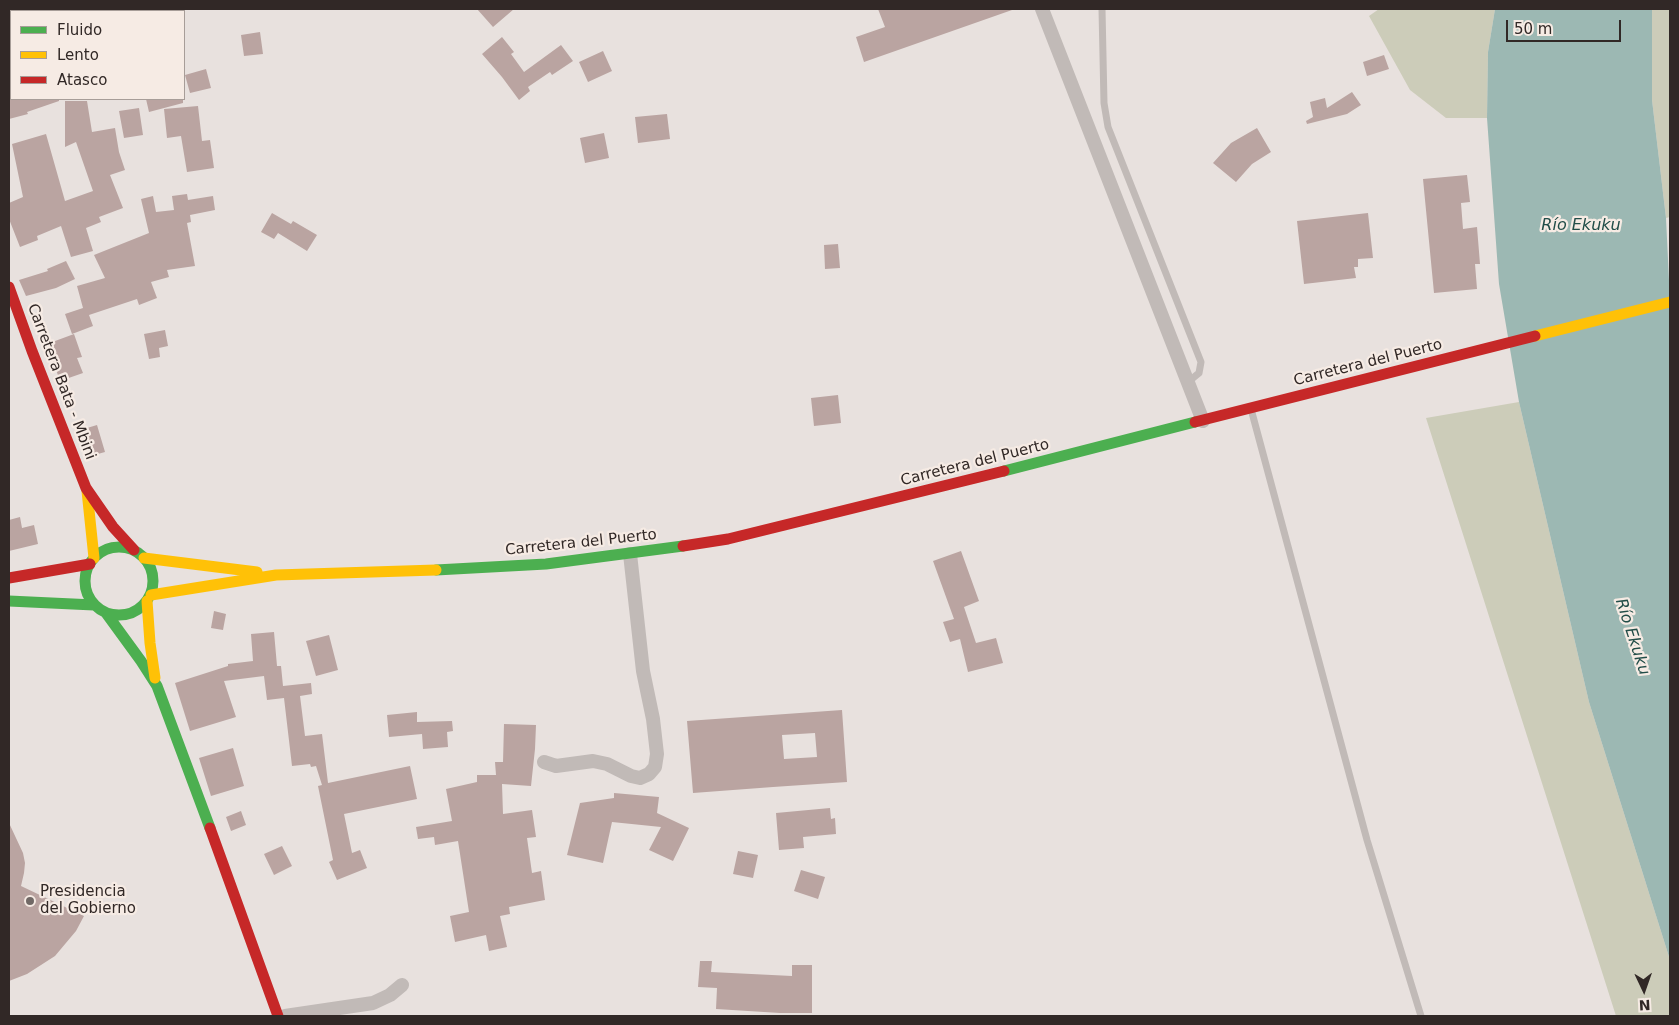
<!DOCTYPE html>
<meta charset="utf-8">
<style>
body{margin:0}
#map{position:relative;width:1679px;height:1025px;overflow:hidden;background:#e8e1de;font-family:"DejaVu Sans",sans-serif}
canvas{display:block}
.frame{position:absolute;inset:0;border:10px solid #312826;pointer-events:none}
.legend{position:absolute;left:10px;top:10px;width:175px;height:90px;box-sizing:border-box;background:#f6ebe4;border:1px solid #a79d98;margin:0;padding:6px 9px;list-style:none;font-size:15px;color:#312826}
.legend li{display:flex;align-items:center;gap:10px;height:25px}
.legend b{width:25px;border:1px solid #a79d98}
.north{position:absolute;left:1619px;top:965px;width:50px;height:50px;-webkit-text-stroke:4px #f6ebe4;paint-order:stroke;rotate:177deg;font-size:14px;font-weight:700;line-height:20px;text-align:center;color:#312826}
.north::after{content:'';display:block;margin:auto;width:18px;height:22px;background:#312826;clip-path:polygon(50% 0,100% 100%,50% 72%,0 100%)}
.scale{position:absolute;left:1506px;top:20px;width:115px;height:22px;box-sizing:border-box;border:2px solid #312826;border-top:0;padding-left:6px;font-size:15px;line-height:18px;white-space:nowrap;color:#312826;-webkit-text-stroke:4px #f6ebe4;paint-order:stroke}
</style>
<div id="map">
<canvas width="1679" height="1025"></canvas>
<div class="frame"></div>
<ul class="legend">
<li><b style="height:6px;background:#4caf50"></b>Fluido</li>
<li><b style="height:6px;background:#ffc107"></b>Lento</li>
<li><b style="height:6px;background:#c62828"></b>Atasco</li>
</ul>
<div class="north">N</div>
<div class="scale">50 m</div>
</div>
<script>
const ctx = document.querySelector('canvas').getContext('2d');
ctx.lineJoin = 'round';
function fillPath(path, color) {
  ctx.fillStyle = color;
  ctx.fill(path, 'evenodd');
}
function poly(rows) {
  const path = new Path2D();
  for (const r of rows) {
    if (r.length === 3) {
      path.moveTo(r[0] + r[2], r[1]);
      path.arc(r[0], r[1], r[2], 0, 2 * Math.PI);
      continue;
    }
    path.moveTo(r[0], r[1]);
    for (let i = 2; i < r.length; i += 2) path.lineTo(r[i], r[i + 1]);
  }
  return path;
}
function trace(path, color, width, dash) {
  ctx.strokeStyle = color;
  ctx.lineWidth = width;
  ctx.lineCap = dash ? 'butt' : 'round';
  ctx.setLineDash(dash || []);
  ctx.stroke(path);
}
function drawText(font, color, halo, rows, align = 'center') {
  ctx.font = font + ' "DejaVu Sans",sans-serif';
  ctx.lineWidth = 4.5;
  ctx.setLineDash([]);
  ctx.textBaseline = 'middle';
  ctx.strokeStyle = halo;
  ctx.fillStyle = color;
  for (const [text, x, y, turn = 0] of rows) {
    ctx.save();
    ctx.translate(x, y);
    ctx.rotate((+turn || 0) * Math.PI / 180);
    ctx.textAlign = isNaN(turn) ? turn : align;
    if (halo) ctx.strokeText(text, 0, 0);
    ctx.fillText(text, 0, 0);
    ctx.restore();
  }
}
fillPath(poly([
 [1379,9,1495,9,1488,52,1487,118,1446,118,1410,90,1369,16],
 [1652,9,1670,9,1670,217,1666,218,1652,100],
 [1519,402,1589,702,1670,960,1670,1016,1616,1016,1426,418]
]), '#ccccb9');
fillPath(poly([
 [1495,9,1652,9,1652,100,1666,218,1670,301,1670,960,1589,702,1519,402,1499,284,1487,118,1488,52]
]), '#9cb8b3');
fillPath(poly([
 [477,9,514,9,493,27],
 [878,9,1012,9,1012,10,864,62,856,37,885,27],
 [260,32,263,54,244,56,241,35],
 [502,37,514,52,511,54,524,72,561,45,573,61,552,75,550,72,528,87,530,91,519,100,502,77,482,54],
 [603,51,612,71,588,82,579,62],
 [1384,55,1389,69,1367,76,1363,62],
 [206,69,211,88,190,93,185,75],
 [1352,92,1361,105,1347,114,1307,124,1306,121,1313,117,1310,102,1325,98,1327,108],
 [9,99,59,99,59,101,27,112,28,114,9,119],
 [146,99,183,99,183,103,149,112],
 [65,101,87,101,92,132,115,128,119,152,125,170,110,175,123,208,99,217,101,222,86,228,93,251,71,257,61,226,37,236,38,240,20,247,9,219,9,203,23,197,12,144,46,134,65,201,93,191,76,142,65,147],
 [198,106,202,141,210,140,214,168,187,172,181,136,167,138,164,109],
 [139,108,143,135,124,138,119,111],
 [667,114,670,139,638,143,635,117],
 [1257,128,1271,152,1252,164,1236,182,1213,163,1231,143],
 [604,133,609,158,585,163,580,138],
 [1467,175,1470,202,1461,203,1463,229,1477,227,1480,264,1475,264,1477,289,1434,293,1423,179],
 [187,194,188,200,213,196,215,210,190,215,191,222,187,223,195,266,167,270,169,277,151,282,157,298,139,305,137,299,89,315,93,326,72,334,65,314,83,308,77,286,105,278,94,255,149,233,141,199,153,196,156,212,174,210,172,196],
 [272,213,291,224,293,221,317,235,307,251,278,233,274,239,261,232],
 [1368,213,1373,258,1358,259,1358,267,1354,267,1356,278,1304,284,1297,221],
 [838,244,840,268,825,269,824,245],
 [66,261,75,279,56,288,26,296,19,280,48,271,47,269],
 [165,330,168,346,159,348,160,357,149,359,144,334],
 [74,334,82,357,77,358,83,373,60,381,47,344],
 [838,395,841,423,814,426,811,398],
 [97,425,105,452,87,457,77,431],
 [20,517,22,528,34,525,38,544,9,551,9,520],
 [961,551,979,601,964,607,976,643,996,638,1003,663,968,672,960,639,950,642,943,622,954,619,933,561],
 [214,611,226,614,223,630,211,628],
 [274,632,277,666,281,666,283,686,311,683,312,694,300,696,305,736,322,734,328,783,410,766,417,799,344,814,352,853,360,850,367,868,337,880,329,862,333,860,318,786,322,785,316,766,311,767,310,764,292,766,284,698,267,700,264,676,224,681,236,717,190,731,175,683,228,666,228,664,253,661,251,634],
 [329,635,338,670,316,676,306,641],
 [842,710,847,782,773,787,773,785,773,787,693,793,687,721],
 [815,733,817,757,784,759,782,735],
 [417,712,417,722,452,721,453,731,447,732,448,747,423,749,422,734,389,737,387,715],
 [504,724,536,725,535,749,531,786,502,784,503,814,532,810,536,837,527,838,532,873,541,871,545,900,509,907,510,914,500,916,507,947,489,951,486,935,455,942,450,916,469,912,458,841,435,845,434,837,418,839,416,827,452,821,446,789,477,782,477,775,496,775,495,762,503,762],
 [233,748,244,786,211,796,199,758],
 [614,793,659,797,657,813,689,828,673,861,649,850,661,827,612,822,603,863,567,855,580,803,614,798],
 [830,808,831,819,835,818,836,834,803,837,804,848,779,850,776,813],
 [241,811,246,825,231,831,226,817],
 [9,823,23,853,25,863,24,873,21,886,84,916,76,931,55,956,27,974,9,981],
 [282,846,292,866,274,875,264,854],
 [738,851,758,855,753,878,733,874],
 [801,870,825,877,818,899,794,891],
 [700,961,712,961,711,972,792,976,792,965,812,965,812,1013,780,1013,716,1009,717,988,698,987]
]), '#baa4a1');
trace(poly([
 [1102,9,1104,103,1108,127,1201,362,1199,373,1188,382],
 [1251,409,1367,840,1421,1016]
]), '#c1bab7', 7);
trace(poly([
 [1042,9,1203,421],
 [121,11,124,9],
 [9,68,11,67],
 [544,762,556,766,593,761,607,764,631,776,640,778,649,774,655,767,657,754,653,719,643,671,630,554],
 [285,1016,373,1003,390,995,402,985]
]), '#c1bab7', 14);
trace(poly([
 [1004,471,1195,422],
 [119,581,34],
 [436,570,546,564,683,546],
 [9,601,94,605],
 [106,613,141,661,157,686,210,828]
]), '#4caf50', 11);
trace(poly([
 [1535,336,1670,302],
 [87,491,94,558],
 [144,558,257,572],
 [151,595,276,575,436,570],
 [147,601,150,643,155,678]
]), '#ffc107', 11);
trace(poly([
 [9,287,32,351,86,488,113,527,134,550],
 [1195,422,1535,336],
 [683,546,728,539,1004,471],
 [9,578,90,564],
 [210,828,278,1016]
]), '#c62828', 11);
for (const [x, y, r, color] of [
 [30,901,5,"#716966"]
]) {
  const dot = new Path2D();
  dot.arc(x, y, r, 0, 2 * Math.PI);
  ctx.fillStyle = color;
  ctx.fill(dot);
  trace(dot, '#f6ebe4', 2);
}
drawText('15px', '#312826', '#f6ebe4', [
 ["Carretera del Puerto",1368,363,-14],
 ["Carretera Bata - Mbini",61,382,69],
 ["Carretera del Puerto",975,463,-14],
 ["Carretera del Puerto",581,543,-6]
]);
drawText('15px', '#312826', '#f6ebe4', [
 ["Presidencia",40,892],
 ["del Gobierno",40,909]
], 'left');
drawText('italic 16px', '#214d48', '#f6ebe4', [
 ["Río Ekuku",1581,226],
 ["Río Ekuku",1632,637,72]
]);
</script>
